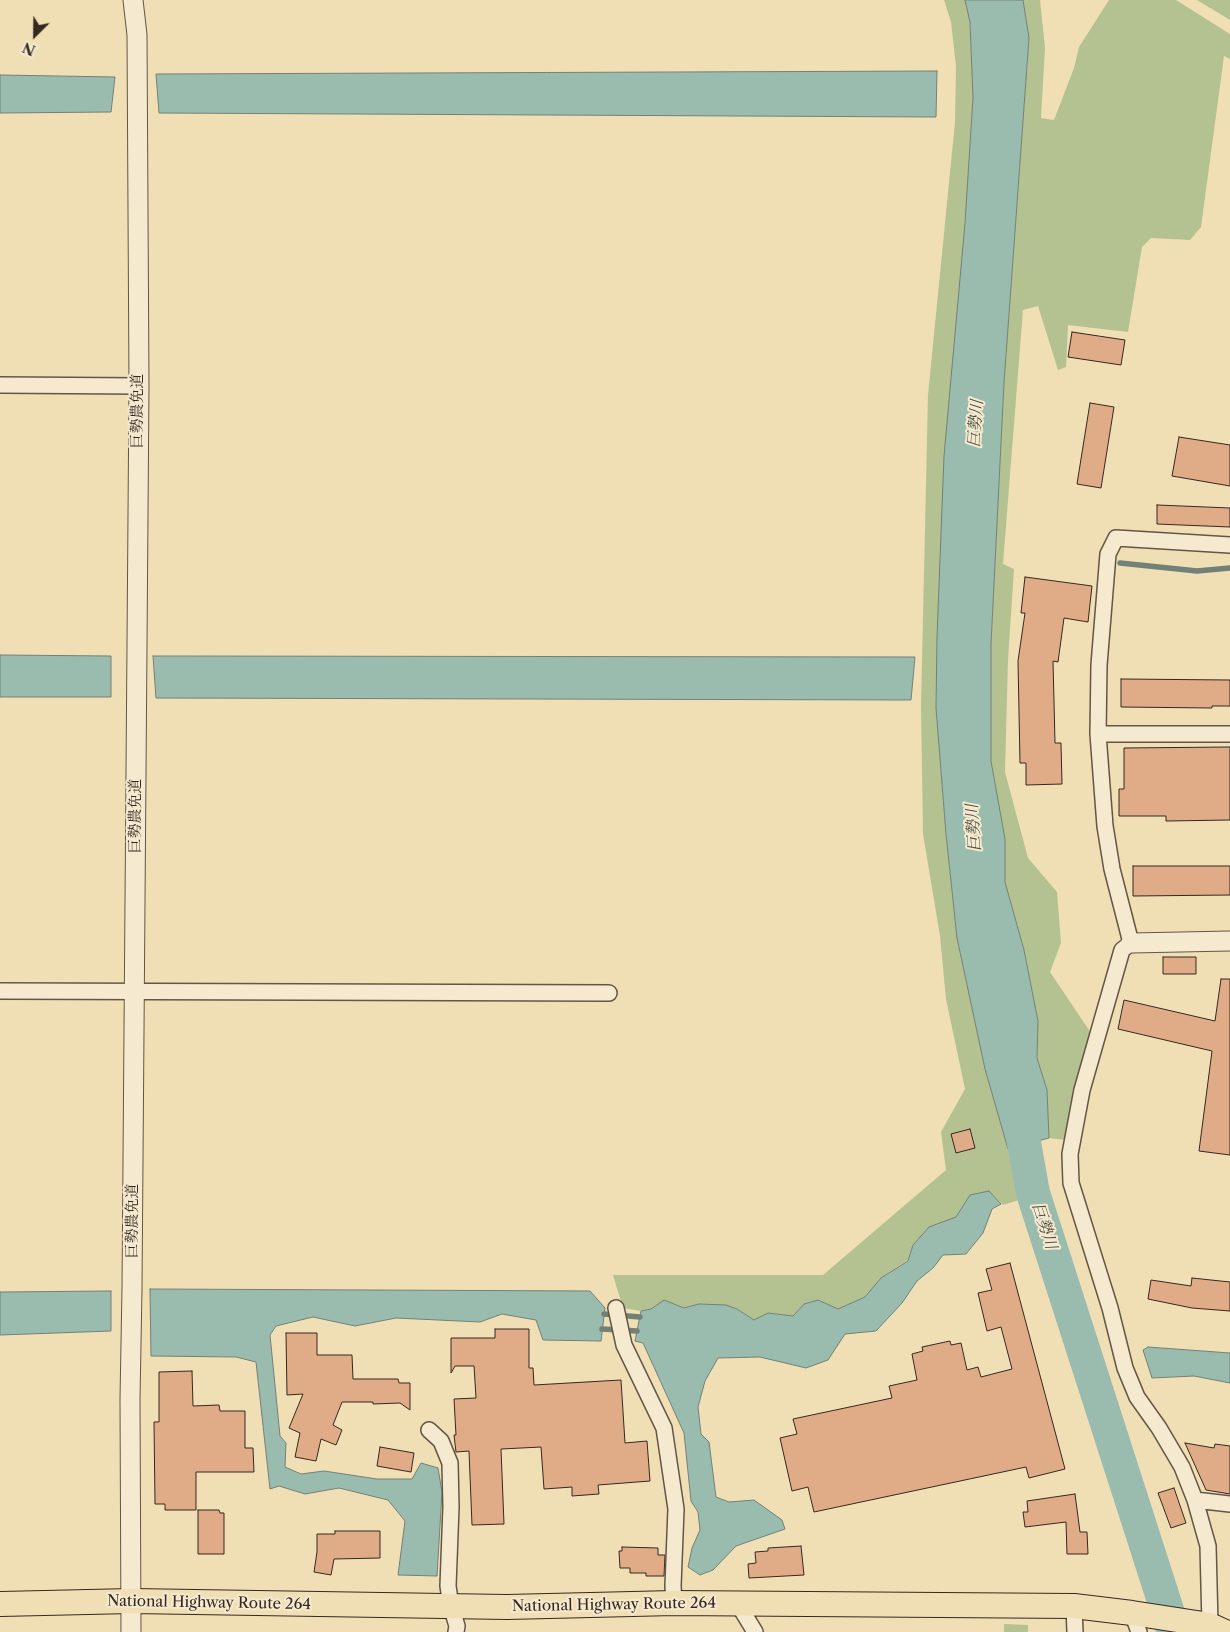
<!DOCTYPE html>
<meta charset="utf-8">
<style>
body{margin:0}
#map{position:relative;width:1230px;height:1632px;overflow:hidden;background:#f0deb5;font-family:"Libre Caslon Text",serif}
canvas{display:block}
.north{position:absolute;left:10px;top:10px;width:50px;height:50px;-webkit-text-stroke:4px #f5eacf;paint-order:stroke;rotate:203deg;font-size:14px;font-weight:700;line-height:20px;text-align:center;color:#352820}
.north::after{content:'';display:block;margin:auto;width:18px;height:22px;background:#352820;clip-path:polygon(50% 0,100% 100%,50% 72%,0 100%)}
</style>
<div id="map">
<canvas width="1230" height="1632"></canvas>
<div class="north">N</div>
</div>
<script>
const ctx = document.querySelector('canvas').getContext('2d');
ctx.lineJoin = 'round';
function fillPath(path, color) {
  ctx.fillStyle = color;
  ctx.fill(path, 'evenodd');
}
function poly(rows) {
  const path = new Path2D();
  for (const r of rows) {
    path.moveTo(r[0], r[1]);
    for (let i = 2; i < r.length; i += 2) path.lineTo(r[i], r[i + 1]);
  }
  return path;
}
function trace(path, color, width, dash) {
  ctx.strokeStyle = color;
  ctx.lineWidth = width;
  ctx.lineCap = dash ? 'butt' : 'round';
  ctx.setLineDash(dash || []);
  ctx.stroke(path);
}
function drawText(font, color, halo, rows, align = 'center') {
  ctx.font = font + ' "Libre Caslon Text","Noto Serif JP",serif';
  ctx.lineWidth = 4;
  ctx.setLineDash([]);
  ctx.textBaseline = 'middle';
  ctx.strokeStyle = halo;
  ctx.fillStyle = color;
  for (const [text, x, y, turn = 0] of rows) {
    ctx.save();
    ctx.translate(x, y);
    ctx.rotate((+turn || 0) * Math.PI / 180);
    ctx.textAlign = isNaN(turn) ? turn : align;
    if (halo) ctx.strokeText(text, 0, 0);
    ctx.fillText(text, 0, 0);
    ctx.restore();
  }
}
fillPath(poly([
 [944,0,965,0,970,22,973,98,936,708,946,834,957,938,985,1069,1008,1149,1019,1200,1003,1205,989,1191,970,1195,956,1217,929,1227,913,1245,908,1260,881,1278,865,1297,838,1309,818,1300,804,1304,793,1316,768,1313,754,1320,737,1309,699,1304,684,1308,664,1300,651,1309,641,1311,623,1308,613,1275,823,1275,946,1170,941,1132,965,1089,946,999,940,936,923,834,921,706,928,395,955,122,956,66,951,22],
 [1023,0,1040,0,1045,48,1041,118,1054,120,1074,68,1079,47,1109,0,1176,0,1230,34,1230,59,1224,56,1201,227,1190,240,1151,238,1142,247,1128,332,1068,325,1066,367,1058,370,1038,306,1023,310,1003,564,1014,569,1008,660,1005,772,1028,858,1057,892,1061,943,1050,972,1091,1033,1066,1140,1049,1138,1047,1090,1037,1058,1038,1021,1024,950,1005,882,1005,839,991,761,991,644,1004,383,1029,38],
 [1197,0,1230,0,1230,20],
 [1004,1624,1028,1625,1028,1632,1004,1632]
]), '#b4c291');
const water = poly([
 [965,0,1023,0,1029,38,1004,383,991,644,991,761,1005,839,1005,882,1024,950,1038,1021,1037,1058,1047,1090,1049,1138,1008,1149,985,1069,957,938,946,834,936,708,937,637,944,456,965,223,973,98,970,22,965,0],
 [937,71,936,117,159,113,156,74,937,71],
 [0,75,115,77,111,112,0,113,0,75],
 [0,655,111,656,111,697,0,697,0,655],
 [153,656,915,657,911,700,156,698,153,656],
 [989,1191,1001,1204,992,1209,983,1233,966,1254,943,1255,933,1268,917,1281,902,1303,876,1331,845,1334,828,1360,806,1368,760,1357,718,1358,705,1381,698,1407,701,1434,709,1442,716,1497,729,1502,754,1500,782,1520,785,1529,736,1546,713,1570,700,1575,688,1567,692,1548,700,1530,698,1512,691,1501,684,1433,643,1343,635,1341,641,1311,651,1309,664,1300,684,1308,699,1304,726,1305,737,1309,754,1320,768,1313,793,1316,804,1304,818,1300,838,1309,865,1297,881,1278,908,1261,913,1245,929,1227,956,1217,970,1195,989,1191],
 [150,1289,590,1291,605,1308,601,1341,543,1340,536,1320,502,1314,480,1322,396,1318,355,1326,313,1317,276,1326,270,1335,280,1436,286,1443,285,1467,301,1474,324,1471,377,1479,412,1479,421,1463,438,1468,442,1492,437,1576,398,1575,405,1521,388,1500,339,1488,305,1494,279,1486,270,1489,256,1362,236,1357,151,1356,150,1289],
 [111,1291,111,1331,0,1335,0,1292,111,1291],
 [1148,1347,1230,1353,1230,1383,1194,1376,1152,1378,1143,1350,1148,1347]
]);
fillPath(water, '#9abcaf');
trace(water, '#728176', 1);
trace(poly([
 [1120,563,1197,571,1230,568],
 [604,1314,640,1317],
 [602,1329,637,1331]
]), '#728176', 5.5);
trace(poly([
 [1016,1098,1033,1193,1174,1632]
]), '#9abcaf', 34);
const building = poly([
 [1072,332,1125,340,1121,365,1068,357,1072,332],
 [1090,403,1114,407,1101,488,1077,484,1090,403],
 [1179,437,1230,445,1230,486,1172,476,1179,437],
 [1157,505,1230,508,1230,527,1157,524,1157,505],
 [1025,577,1092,586,1088,622,1064,618,1058,662,1053,661,1055,743,1061,743,1062,784,1026,785,1026,763,1020,763,1018,661,1025,613,1021,613,1025,577],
 [1121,679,1230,680,1230,706,1212,706,1212,708,1121,707,1121,679],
 [1230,747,1230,820,1166,821,1166,816,1119,816,1119,789,1124,789,1124,748,1230,747],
 [1133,866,1230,866,1230,895,1133,896,1133,866],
 [1163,957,1196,957,1196,974,1163,974,1163,957],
 [1221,979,1230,979,1230,1155,1199,1151,1212,1051,1118,1029,1124,1000,1215,1021,1221,979],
 [970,1129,975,1148,956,1153,951,1134,970,1129],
 [1010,1263,1065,1469,1029,1478,1026,1467,814,1512,808,1487,792,1491,780,1438,797,1434,793,1419,892,1398,889,1386,917,1380,912,1354,923,1351,922,1347,950,1341,951,1345,961,1343,967,1370,978,1367,981,1377,1012,1369,1001,1327,987,1331,978,1293,992,1290,986,1269,1010,1263],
 [1192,1278,1230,1282,1230,1311,1192,1308,1148,1299,1151,1280,1191,1286,1192,1278],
 [495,1329,529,1329,529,1368,533,1368,534,1385,621,1380,625,1443,647,1441,650,1481,598,1485,599,1494,572,1496,572,1487,544,1489,541,1447,501,1449,504,1524,472,1525,469,1451,456,1452,454,1435,456,1435,454,1399,476,1398,474,1366,455,1366,451,1373,451,1338,495,1338,495,1329],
 [286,1333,317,1333,317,1355,352,1355,353,1379,398,1379,399,1383,410,1383,410,1410,400,1403,373,1404,373,1402,342,1402,333,1425,342,1430,336,1445,321,1439,316,1461,295,1457,300,1433,289,1428,303,1394,287,1395,286,1333],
 [192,1371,193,1406,219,1405,220,1411,245,1411,245,1448,253,1448,254,1472,196,1472,196,1510,165,1510,165,1504,155,1504,154,1422,159,1422,159,1372,192,1371],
 [1185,1443,1214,1448,1215,1444,1230,1446,1230,1494,1206,1490,1185,1443],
 [380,1447,414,1453,411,1472,377,1466,380,1447],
 [1174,1488,1186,1523,1171,1528,1158,1493,1174,1488],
 [1075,1494,1080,1532,1087,1532,1088,1554,1067,1554,1066,1522,1025,1527,1023,1512,1028,1512,1027,1501,1075,1494],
 [198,1510,219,1510,220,1513,224,1513,224,1554,198,1554,198,1510],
 [335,1531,380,1531,380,1558,334,1559,331,1575,314,1572,317,1552,317,1534,335,1534,335,1531],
 [801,1546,804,1575,749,1578,748,1564,756,1563,755,1552,768,1551,768,1548,801,1546],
 [622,1547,658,1548,658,1555,665,1555,664,1576,646,1576,646,1573,630,1573,630,1568,620,1568,619,1551,622,1551,622,1547]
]);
fillPath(building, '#e0ac87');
trace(building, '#352820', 1);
const minor = poly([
 [0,385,139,386],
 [1098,734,1230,734],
 [0,991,609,993],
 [616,1308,624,1345,664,1428,676,1509,673,1586,674,1603],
 [429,1430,441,1441,450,1463,451,1507,448,1586,451,1606,457,1626,456,1632],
 [1195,1500,1230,1504],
 [738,1604,755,1632],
 [1074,1606,1075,1632],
 [1132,1613,1139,1632],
 [1210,1625,1208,1546,1195,1500,1182,1467,1159,1428,1137,1397,1125,1368,1110,1308,1071,1183,1070,1154,1082,1090,1122,950,1131,943,1112,869,1105,826,1098,734,1099,665,1108,554,1116,538,1230,545]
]);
const tertiary = poly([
 [1131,943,1230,941],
 [131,1632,130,1399,132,1288,139,386,137,35,133,0]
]);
const trunk = poly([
 [0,1604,132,1601,507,1607,674,1603,1074,1606,1132,1613,1210,1625,1225,1632]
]);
trace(minor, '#645645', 18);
trace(tertiary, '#645645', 21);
trace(trunk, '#352820', 26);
trace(minor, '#f5eacf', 15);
trace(tertiary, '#f5eacf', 19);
trace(trunk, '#f0deb5', 24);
drawText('15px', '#352820', '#f5eacf', [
 ["巨勢農免道",138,411,-90],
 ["巨勢農免道",136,816,-90],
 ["巨勢農免道",133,1221,-90],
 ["National Highway Route 264",209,1603,1],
 ["National Highway Route 264",614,1605,-1]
]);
drawText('italic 16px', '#4e4d44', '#f5eacf', [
 ["巨勢川",976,424,-86],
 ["巨勢川",974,828,-94],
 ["巨勢川",1044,1226,72]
]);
</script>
